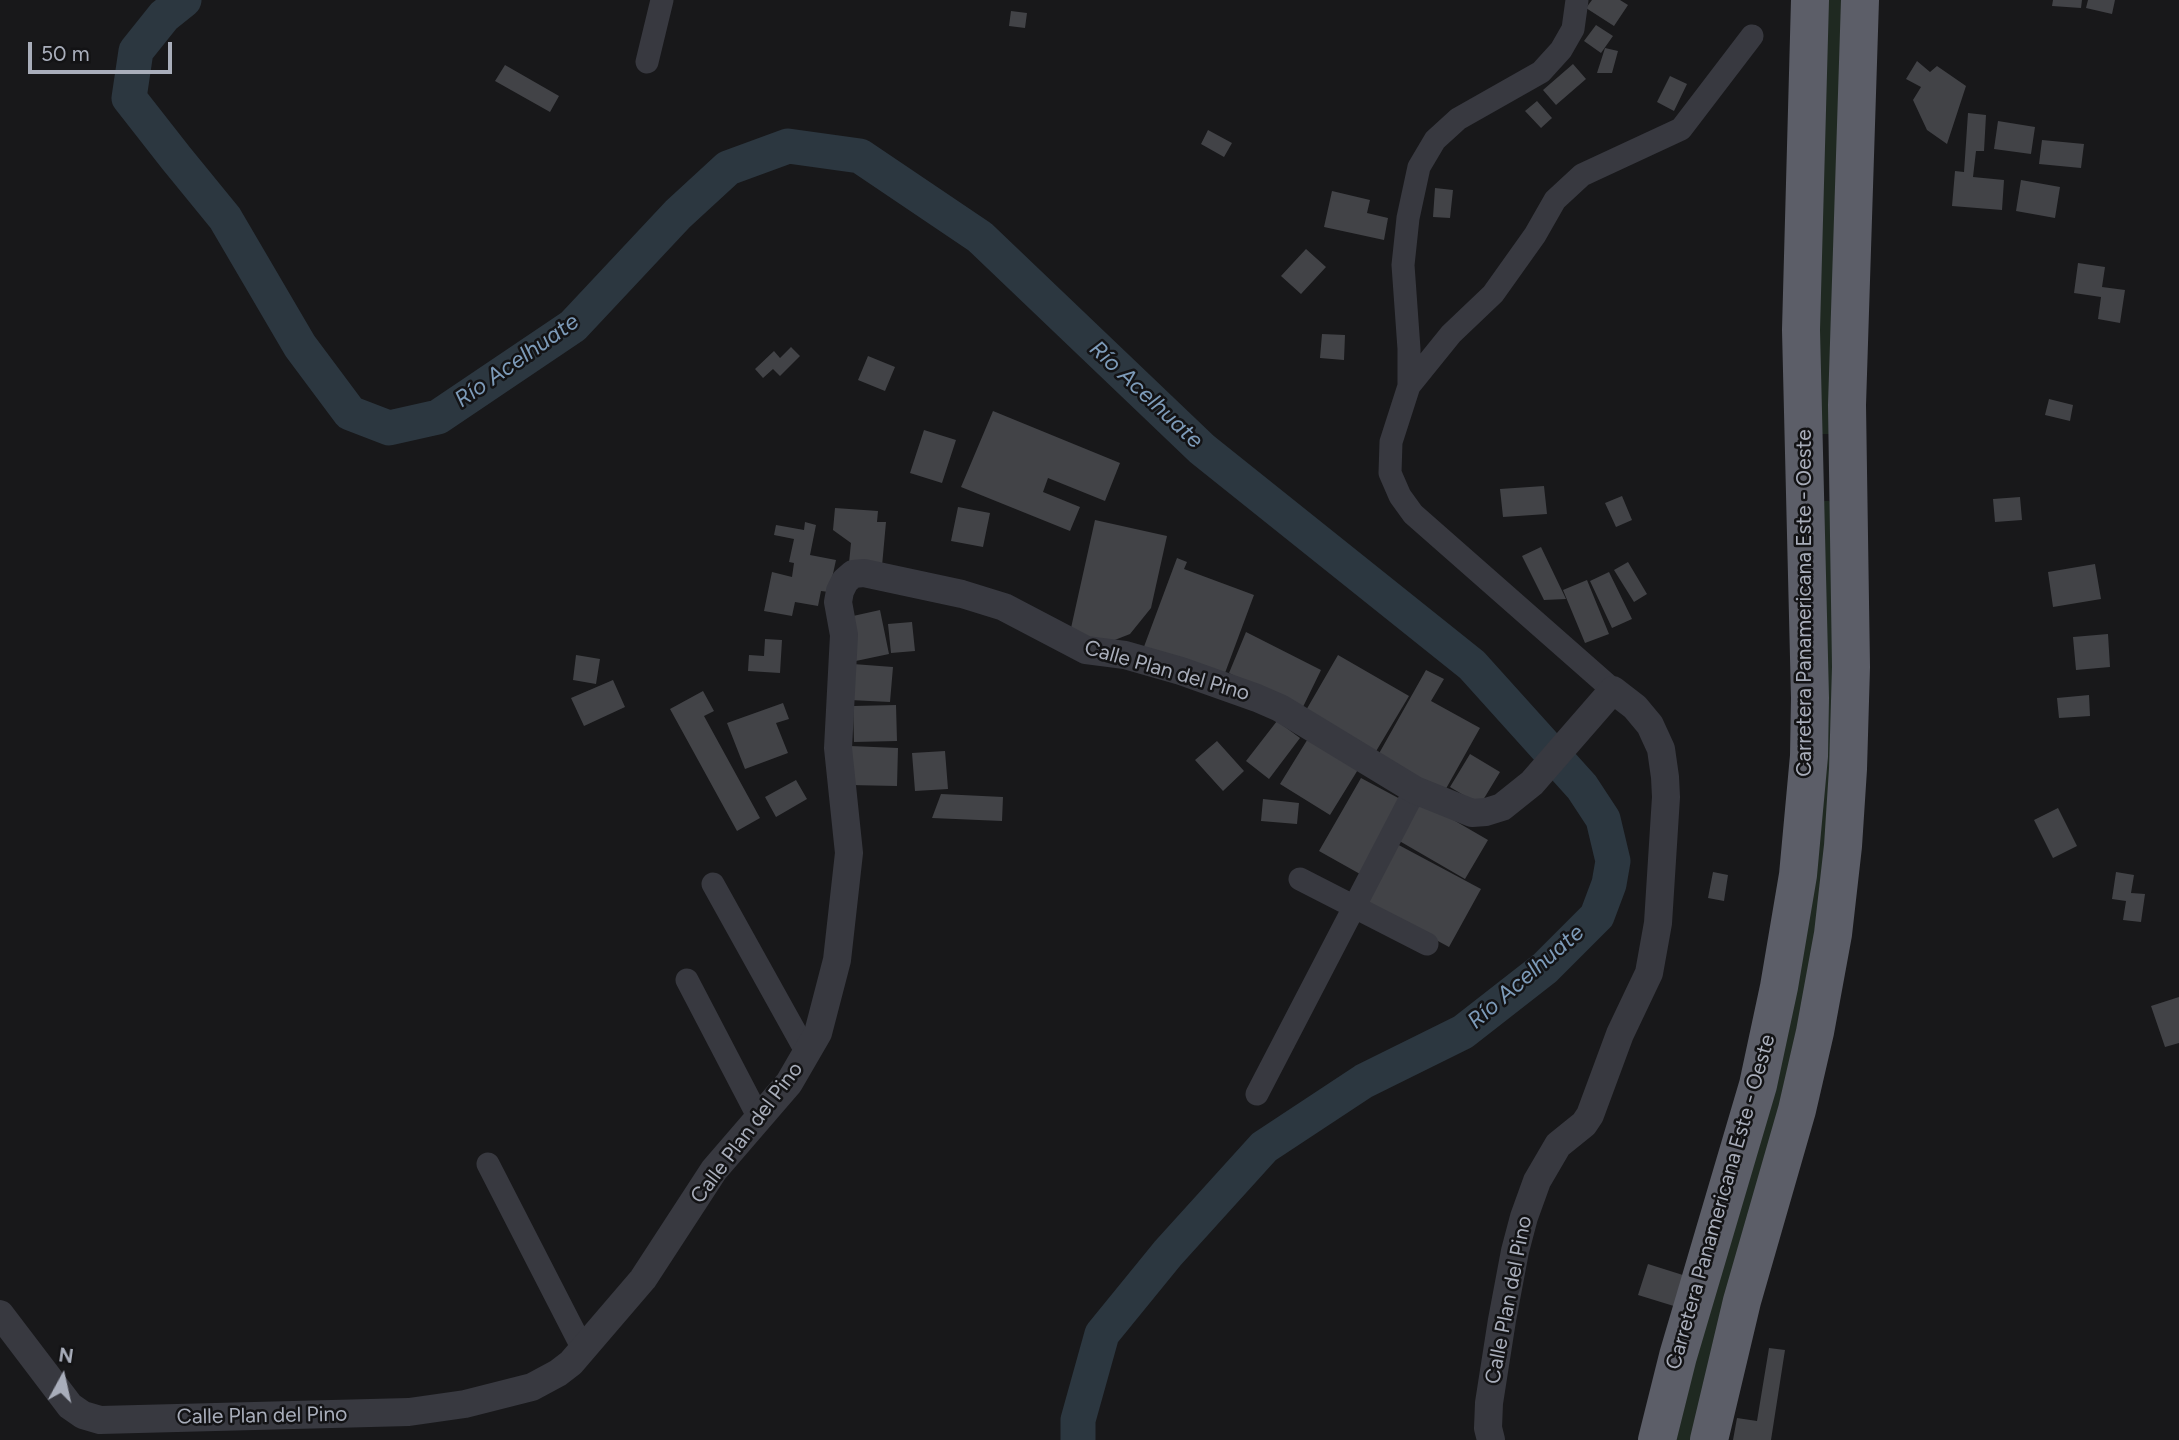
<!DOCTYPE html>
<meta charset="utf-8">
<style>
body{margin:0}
#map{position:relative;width:2179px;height:1440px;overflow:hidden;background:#18181a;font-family:Figtree,sans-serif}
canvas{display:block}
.north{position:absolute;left:28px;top:1342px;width:70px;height:70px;-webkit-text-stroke:5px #131315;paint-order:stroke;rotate:8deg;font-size:19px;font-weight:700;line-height:28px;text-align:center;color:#a9aebb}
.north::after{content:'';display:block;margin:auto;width:24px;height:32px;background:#a9aebb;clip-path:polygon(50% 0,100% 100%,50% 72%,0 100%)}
.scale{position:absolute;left:28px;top:42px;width:144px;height:32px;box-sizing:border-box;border:4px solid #a9aebb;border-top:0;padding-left:9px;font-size:21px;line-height:24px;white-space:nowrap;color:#a9aebb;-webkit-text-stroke:5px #131315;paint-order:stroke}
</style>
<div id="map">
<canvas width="2179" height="1440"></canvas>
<div class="north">N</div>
<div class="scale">50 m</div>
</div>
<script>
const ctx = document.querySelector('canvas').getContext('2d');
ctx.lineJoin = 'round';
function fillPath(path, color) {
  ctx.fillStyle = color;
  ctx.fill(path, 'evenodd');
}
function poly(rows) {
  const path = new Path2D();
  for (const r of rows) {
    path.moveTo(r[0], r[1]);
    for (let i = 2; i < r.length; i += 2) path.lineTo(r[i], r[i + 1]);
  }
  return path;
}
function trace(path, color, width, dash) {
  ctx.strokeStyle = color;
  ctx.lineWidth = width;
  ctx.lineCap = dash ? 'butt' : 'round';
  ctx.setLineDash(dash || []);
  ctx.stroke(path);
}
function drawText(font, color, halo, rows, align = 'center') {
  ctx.font = font + ' Figtree,sans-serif';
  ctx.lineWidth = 5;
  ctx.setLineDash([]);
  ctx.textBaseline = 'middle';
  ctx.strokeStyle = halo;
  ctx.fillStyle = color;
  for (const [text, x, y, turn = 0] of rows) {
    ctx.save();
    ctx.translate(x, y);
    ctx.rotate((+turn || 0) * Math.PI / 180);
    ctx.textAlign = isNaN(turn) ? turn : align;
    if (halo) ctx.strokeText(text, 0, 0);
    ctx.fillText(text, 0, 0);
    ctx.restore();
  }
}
fillPath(poly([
 [1820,0,1848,0,1832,434,1821,434,1813,424],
 [1824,501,1829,501,1838,515,1824,932,1698,1440,1671,1440,1762,1105]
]), '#1f2921');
trace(poly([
 [184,0,164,16,136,51,129,98,176,158,225,218,300,346,350,413,389,428,438,417,573,326,678,214,728,168,788,146,860,156,980,237,1202,449,1472,665,1582,787,1603,819,1613,861,1609,884,1597,916,1545,968,1463,1032,1364,1081,1264,1147,1168,1253,1102,1334,1078,1420,1078,1440]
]), '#2c3740', 35);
fillPath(poly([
 [1592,0,1620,0,1628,5,1614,26,1586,8],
 [2053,0,2082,0,2081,8,2052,6],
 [2088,0,2115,0,2112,14,2086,8],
 [1011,11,1027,13,1025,28,1009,26],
 [1596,25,1613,36,1601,53,1584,41],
 [1605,48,1618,51,1612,73,1597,73],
 [1917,61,1930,72,1937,66,1966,86,1947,144,1927,130,1913,100,1921,87,1906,79],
 [1573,64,1586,79,1556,105,1543,90],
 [505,65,559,96,550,112,495,81],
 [1670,76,1687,84,1674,111,1657,102],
 [1537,101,1552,118,1541,128,1525,111],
 [1968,113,1986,115,1984,151,1976,151,1973,177,2004,180,2002,210,1952,206,1955,171,1964,172],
 [1998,121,2035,127,2031,154,1994,149],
 [1208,130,1232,143,1224,157,1201,144],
 [2042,140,2084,144,2081,168,2039,164],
 [2021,180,2060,187,2055,218,2016,211],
 [1435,188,1453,190,1450,218,1433,217],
 [1332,191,1370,200,1367,213,1388,218,1384,240,1324,227],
 [1306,249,1326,267,1301,294,1281,276],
 [2078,263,2105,267,2102,287,2125,290,2120,323,2098,319,2101,297,2074,293],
 [1322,334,1345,335,1344,360,1320,358],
 [791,347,800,356,780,376,773,369,763,378,755,369,774,351,780,358],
 [868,356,895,367,885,391,858,380],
 [2049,399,2073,405,2070,421,2045,415],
 [993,411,1120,463,1105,501,1048,478,1043,492,1080,507,1070,531,961,487],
 [924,430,956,440,942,483,910,473],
 [1544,486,1547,514,1503,517,1500,489],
 [1622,496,1632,520,1616,527,1605,503],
 [2020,497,2022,520,1995,522,1993,499],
 [958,507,990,513,983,547,951,541],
 [835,508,878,511,877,522,886,522,882,566,849,563,851,543,833,530],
 [1095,520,1167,536,1151,608,1130,634,1102,645,1069,637],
 [805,522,816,525,810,555,836,560,829,592,821,591,818,606,795,602,792,616,764,611,772,572,792,577,794,563,789,562,794,539,774,535,776,525,804,530],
 [1541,547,1566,599,1544,600,1522,556],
 [1177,558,1187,562,1184,569,1254,595,1222,681,1142,652],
 [1628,562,1647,594,1634,602,1614,570],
 [2095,564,2101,599,2053,607,2048,572],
 [1609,572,1632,619,1612,628,1590,581],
 [1587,580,1609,634,1585,643,1563,590],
 [880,610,889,654,851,662,853,616],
 [912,622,915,651,891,653,888,624],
 [1246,632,1321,670,1301,711,1229,673],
 [2108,634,2110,667,2076,670,2073,637],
 [765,639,782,640,780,673,748,671,749,655,764,656],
 [576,655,600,659,596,684,573,680],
 [1338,655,1409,696,1375,753,1305,712],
 [853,664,893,667,890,702,850,700],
 [1426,670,1444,679,1431,701,1480,728,1443,794,1377,757],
 [613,680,625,707,584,726,571,698],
 [703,691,714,711,704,716,760,818,737,831,670,709],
 [2089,695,2090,716,2059,718,2057,698],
 [783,703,789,719,776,723,788,753,745,769,727,723],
 [896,705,897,741,854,742,853,706],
 [1277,721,1300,738,1269,779,1246,761],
 [1309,737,1359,768,1330,815,1280,784],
 [1217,741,1244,771,1223,791,1195,760],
 [850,746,898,748,897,786,849,785],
 [945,751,948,789,915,791,912,753],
 [1470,754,1500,772,1480,805,1450,787],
 [1361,778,1402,800,1360,874,1319,851],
 [796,780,807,799,776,817,765,797],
 [941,794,1003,797,1002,821,932,818],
 [1263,799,1299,803,1297,824,1261,821],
 [1419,800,1488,840,1465,879,1396,839],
 [2058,808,2077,846,2053,858,2034,820],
 [1395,843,1481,889,1449,947,1364,901],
 [1713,872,1728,875,1724,901,1708,898],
 [2116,872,2134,875,2131,893,2145,894,2141,922,2123,920,2126,901,2112,899],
 [2179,997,2179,1043,2165,1047,2151,1006],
 [1648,1264,1686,1276,1677,1307,1638,1295],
 [1769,1348,1785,1350,1771,1440,1733,1440,1737,1418,1757,1421]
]), '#424347');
trace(poly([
 [1577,0,1573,29,1561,50,1541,72,1458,119,1435,140,1419,167,1408,218,1403,265,1409,349,1409,386,1391,442,1390,473,1400,496,1413,514,1613,690],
 [647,62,662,0],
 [1409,386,1451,334,1493,294,1535,235,1555,200,1582,175,1681,129,1752,36],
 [1300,879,1427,944],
 [713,884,807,1053],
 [687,980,759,1118],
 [1257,1094,1415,790],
 [488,1164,583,1349]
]), '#383940', 23);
trace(poly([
 [0,1314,70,1406,83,1415,100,1420,409,1412,465,1404,532,1387,558,1373,571,1363,643,1279,714,1170,789,1083,818,1033,837,960,849,853,838,748,844,635,838,602,840,591,845,581,853,574,864,573,962,594,1004,607,1086,650,1125,655,1181,671,1257,698,1280,708,1415,790,1472,813,1486,812,1502,807,1532,783,1613,690,1635,707,1650,725,1661,749,1665,777,1666,797,1658,923,1649,973,1620,1034,1590,1115,1584,1124,1558,1145,1537,1181,1524,1217,1515,1251,1502,1320,1489,1403,1488,1428,1491,1440]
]), '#383940', 28);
trace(poly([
 [1657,1440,1678,1356,1758,1085,1779,987,1798,875,1809,756,1810,698,1801,330,1810,0],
 [1709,1440,1742,1301,1797,1110,1815,1032,1833,934,1843,846,1848,769,1851,667,1847,405,1860,0]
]), '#5c5e68', 38);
drawText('21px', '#a9aebb', '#131315', [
 ["Carretera Panamericana Este - Oeste",1805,603,-90],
 ["Calle Plan del Pino",1167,671,16],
 ["Calle Plan del Pino",747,1133,-53],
 ["Carretera Panamericana Este - Oeste",1721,1202,-74],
 ["Calle Plan del Pino",1509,1300,-79],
 ["Calle Plan del Pino",262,1416,-1]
]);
drawText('italic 23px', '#7d9bb9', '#131315', [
 ["Río Acelhuate",517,361,-35],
 ["Río Acelhuate",1146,395,43],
 ["Río Acelhuate",1526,977,-41]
]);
</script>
